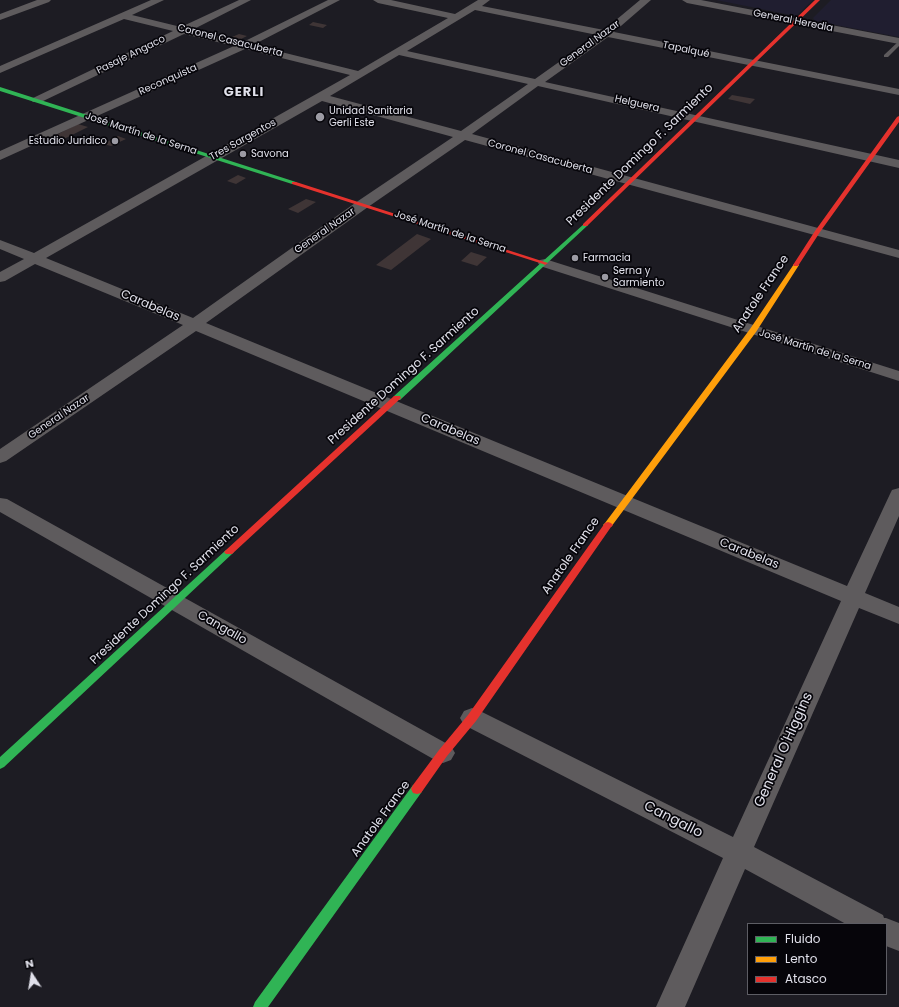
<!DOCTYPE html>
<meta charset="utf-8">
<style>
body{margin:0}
#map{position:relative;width:899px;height:1007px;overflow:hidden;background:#1d1c23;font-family:Poppins,sans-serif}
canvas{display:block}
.legend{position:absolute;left:747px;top:923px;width:140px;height:72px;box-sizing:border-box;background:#06050a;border:1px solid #5d5d64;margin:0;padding:5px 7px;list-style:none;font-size:12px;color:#e0e0ea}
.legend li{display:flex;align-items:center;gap:8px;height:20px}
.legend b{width:20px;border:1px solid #5d5d64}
.north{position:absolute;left:12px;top:955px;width:40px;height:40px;-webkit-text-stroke:3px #06050a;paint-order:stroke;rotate:348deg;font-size:11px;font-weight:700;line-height:16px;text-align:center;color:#e0e0ea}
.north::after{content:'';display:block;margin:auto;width:14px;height:18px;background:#e0e0ea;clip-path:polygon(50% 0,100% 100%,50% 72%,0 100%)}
</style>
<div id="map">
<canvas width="899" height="1007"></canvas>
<ul class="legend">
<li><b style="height:5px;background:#30b455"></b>Fluido</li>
<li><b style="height:5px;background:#ff9f0a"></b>Lento</li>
<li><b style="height:5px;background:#e5322d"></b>Atasco</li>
</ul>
<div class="north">N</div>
</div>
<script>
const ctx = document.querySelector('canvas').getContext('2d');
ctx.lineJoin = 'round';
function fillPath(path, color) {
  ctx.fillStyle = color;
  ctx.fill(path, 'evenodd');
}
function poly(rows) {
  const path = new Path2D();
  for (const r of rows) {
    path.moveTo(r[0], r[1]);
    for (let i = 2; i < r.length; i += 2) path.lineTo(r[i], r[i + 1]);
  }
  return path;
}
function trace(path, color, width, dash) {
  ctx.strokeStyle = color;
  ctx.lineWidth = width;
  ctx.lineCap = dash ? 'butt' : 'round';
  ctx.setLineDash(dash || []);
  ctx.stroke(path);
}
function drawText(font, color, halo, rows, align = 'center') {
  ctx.font = font + ' Poppins,sans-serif';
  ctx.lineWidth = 3.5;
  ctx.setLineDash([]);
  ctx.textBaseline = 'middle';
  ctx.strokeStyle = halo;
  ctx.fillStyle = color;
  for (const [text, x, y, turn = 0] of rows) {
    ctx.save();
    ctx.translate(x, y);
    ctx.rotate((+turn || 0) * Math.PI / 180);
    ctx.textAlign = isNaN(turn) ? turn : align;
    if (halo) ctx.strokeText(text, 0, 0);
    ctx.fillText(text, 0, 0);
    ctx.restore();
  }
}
fillPath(poly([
 [716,0,813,0,796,16],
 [831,0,899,0,899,37,815,21,813,18]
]), '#201e30');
fillPath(poly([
 [313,22,327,25,323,28,309,25],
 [239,34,247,36,241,39,232,37],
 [732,95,755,99,750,104,728,99],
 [78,124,88,127,62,140,52,137],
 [118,136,126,139,111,146,103,144],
 [238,175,246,178,236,184,227,181],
 [306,199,316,202,298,213,288,209],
 [417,234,431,239,391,270,376,265],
 [471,252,487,257,477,266,461,261]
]), '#3f3536');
fillPath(poly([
 [899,41,899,46,888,57,884,57,884,55,899,41]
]), '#5e5b5d');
fillPath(poly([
 [37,0,51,0,49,2,0,20,0,14,37,0],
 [151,0,164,0,132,15,181,27,239,0,251,0,192,30,243,42,328,0,340,0,253,45,358,71,448,18,378,3,373,0,391,0,455,14,478,0,490,0,482,6,604,30,640,0,651,0,614,32,899,89,899,95,608,37,545,82,899,160,899,168,538,86,472,134,899,250,899,258,465,140,368,207,206,323,847,586,890,494,892,490,899,488,899,516,865,593,899,607,899,624,859,608,754,847,883,915,884,918,886,918,899,923,899,951,886,946,886,924,846,924,745,869,685,1007,656,1007,723,858,464,725,460,718,464,711,472,708,480,711,733,837,841,601,196,331,6,461,0,463,0,449,183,325,35,264,5,281,0,282,0,272,24,259,0,249,0,240,34,253,350,75,245,49,0,160,0,151,234,46,184,34,41,102,33,102,31,100,33,98,173,31,124,19,0,73,0,66,151,0],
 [475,10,597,35,535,79,407,51,475,10],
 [399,55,528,84,461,131,330,96,399,55],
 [322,101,453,137,358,201,193,318,46,258,322,101],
 [682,0,701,0,899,38,899,44,687,3,682,0],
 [545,259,899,371,899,381,540,266,538,263,540,260,545,259],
 [0,498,7,499,451,746,455,753,451,760,443,763,435,760,0,512,0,498]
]), '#5e5b5d');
fillPath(poly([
 [0,87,296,182,297,183,292,184,0,91,0,87],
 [585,223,588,225,587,226,400,400,394,400,393,398,394,396,585,223],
 [229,549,232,550,234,552,232,554,4,767,0,769,0,757,226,550,229,549],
 [417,784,421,785,423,789,421,793,268,1007,253,1007,255,1002,413,785,417,784]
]), '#30b455');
fillPath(poly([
 [796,263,799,265,756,332,611,527,605,527,603,525,605,523,750,329,794,264,796,263]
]), '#ff9f0a');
fillPath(poly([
 [815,0,820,0,587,226,583,226,583,224,815,0],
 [899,116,899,122,820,232,798,266,794,266,793,265,815,231,897,117,899,116],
 [292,182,296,182,548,263,545,265,543,264,292,184,292,182],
 [394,396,400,396,401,398,232,554,226,554,224,552,226,550,394,396],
 [608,522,611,523,613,525,611,527,476,721,447,756,421,793,417,794,413,793,411,789,413,785,439,750,468,715,605,523,608,522]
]), '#e5322d');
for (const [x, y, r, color] of [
 [320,117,5,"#9c9ba4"],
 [115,141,4,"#9c9ba4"],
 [243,154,4,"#9c9ba4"],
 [575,258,4,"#9c9ba4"],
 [605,277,4,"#9c9ba4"]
]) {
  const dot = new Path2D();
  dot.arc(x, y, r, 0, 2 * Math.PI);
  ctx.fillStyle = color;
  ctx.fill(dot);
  trace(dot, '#06050a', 1.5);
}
drawText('10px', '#e0e0ea', '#06050a', [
 ["General Heredia",793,21,11],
 ["Coronel Casacuberta",230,41,14],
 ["General Nazar",590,44,-36],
 ["Tapalqué",686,50,12],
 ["Pasaje Angaco",131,55,-26],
 ["Reconquista",168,80,-24],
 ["Helguera",637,104,13],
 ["José Martín de la Serna",141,134,18],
 ["Tres Sargentos",243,140,-29],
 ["Coronel Casacuberta",540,157,15],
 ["General Nazar",325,231,-35],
 ["José Martín de la Serna",450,232,18],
 ["José Martín de la Serna",815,350,17],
 ["General Nazar",59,417,-34]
]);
drawText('10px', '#e0e0ea', '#06050a', [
 ["Unidad Sanitaria",329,111],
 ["Gerli Este",329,123],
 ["Estudio Juridico",107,141,"right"],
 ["Savona",251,154],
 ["Farmacia",583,258],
 ["Serna y",613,271],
 ["Sarmiento",613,283]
], 'left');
drawText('12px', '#e0e0ea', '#06050a', [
 ["Presidente Domingo F. Sarmiento",640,155,-44],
 ["Anatole France",761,294,-56],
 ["Carabelas",150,306,23],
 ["Presidente Domingo F. Sarmiento",404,376,-42],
 ["Carabelas",450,430,23],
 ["Carabelas",749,554,22],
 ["Anatole France",571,556,-55],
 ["Presidente Domingo F. Sarmiento",165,595,-43],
 ["Cangallo",222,628,30],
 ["Anatole France",381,819,-54]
]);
ctx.letterSpacing = '1px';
drawText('bold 13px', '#e0e0ea', '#06050a', [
 ["GERLI",244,93]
]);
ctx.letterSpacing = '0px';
drawText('14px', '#e0e0ea', '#06050a', [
 ["General O'Higgins",784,750,-66],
 ["Cangallo",673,820,27]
]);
</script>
